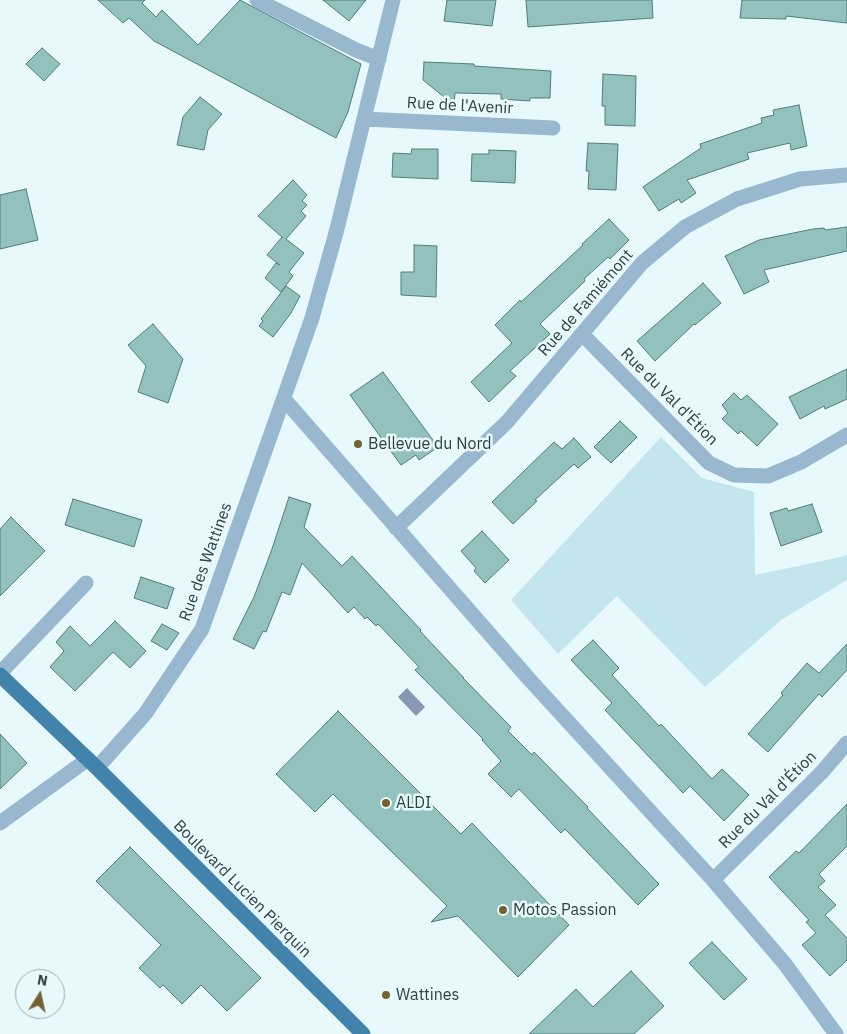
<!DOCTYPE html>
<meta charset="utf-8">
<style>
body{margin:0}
#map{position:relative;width:847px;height:1034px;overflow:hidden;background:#e7f9fd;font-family:"IBM Plex Sans",sans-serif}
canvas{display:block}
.north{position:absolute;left:15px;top:969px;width:50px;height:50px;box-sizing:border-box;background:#e7f9fd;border:1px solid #9dafb3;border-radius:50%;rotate:10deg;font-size:14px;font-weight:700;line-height:20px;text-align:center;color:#2d4044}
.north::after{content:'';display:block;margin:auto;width:18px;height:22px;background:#736330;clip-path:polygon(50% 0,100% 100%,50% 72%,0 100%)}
</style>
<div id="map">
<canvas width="847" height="1034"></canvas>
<div class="north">N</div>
</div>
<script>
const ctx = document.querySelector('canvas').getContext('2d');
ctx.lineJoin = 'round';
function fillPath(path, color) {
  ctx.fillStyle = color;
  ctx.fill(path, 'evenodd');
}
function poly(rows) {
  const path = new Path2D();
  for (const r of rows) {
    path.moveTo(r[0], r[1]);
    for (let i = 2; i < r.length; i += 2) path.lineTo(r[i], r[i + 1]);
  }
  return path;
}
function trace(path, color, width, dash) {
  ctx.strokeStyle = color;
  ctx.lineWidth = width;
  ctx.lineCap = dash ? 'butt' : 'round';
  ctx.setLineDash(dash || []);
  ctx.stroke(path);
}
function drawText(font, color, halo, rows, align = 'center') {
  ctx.font = font + ' "IBM Plex Sans",sans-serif';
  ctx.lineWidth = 5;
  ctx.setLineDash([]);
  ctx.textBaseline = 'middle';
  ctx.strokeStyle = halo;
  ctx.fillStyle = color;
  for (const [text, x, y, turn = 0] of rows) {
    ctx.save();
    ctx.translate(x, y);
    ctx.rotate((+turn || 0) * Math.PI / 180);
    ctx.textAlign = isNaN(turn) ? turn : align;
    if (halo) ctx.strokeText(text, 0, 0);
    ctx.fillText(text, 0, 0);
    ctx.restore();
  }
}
fillPath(poly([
 [661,437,702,478,754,492,755,575,841,557,847,555,847,580,781,620,705,687,617,596,558,654,511,600]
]), '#c2e5ee');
fillPath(poly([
 [407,688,425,707,416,716,398,697]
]), '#8898b4');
const building = poly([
 [98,0,145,0,142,3,156,17,162,10,198,45,240,0,361,64,348,112,336,138,154,41,129,18,123,23,98,0],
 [323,0,366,0,349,21,323,0],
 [447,0,496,0,492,26,444,21,447,0],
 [526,0,652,0,653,18,528,27,526,0],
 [742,0,847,0,847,23,786,16,786,19,740,18,742,0],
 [42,48,60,64,44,81,26,64,42,48],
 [424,62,474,64,474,66,551,71,550,98,530,98,530,101,501,99,501,94,455,93,454,105,423,80,424,62],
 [603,74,636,76,635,126,605,125,605,106,602,106,603,74],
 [200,97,222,114,208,130,204,150,177,145,183,117,200,97],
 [799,105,807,146,791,150,790,143,747,153,749,159,687,180,696,193,681,203,679,199,659,211,643,187,650,182,701,148,700,144,762,123,761,118,774,115,773,110,799,105],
 [588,143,618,144,616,190,588,189,589,171,586,171,588,143],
 [412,149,438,149,438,179,392,177,393,153,411,154,412,149],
 [489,150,516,151,515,183,471,181,472,154,489,154,489,150],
 [293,180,307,195,302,201,307,205,301,211,306,216,286,239,304,253,289,272,293,276,281,292,265,278,276,263,280,265,267,255,282,237,283,238,258,216,293,180],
 [26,189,38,240,0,249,0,195,26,189],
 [609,219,629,240,610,259,608,257,584,279,585,281,540,324,550,334,510,371,516,376,489,402,471,382,512,343,495,325,520,300,521,302,583,245,582,244,609,219],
 [847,227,847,251,764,270,769,282,744,294,725,256,759,240,813,229,824,228,825,230,847,227],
 [414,245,437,246,436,297,401,295,401,272,414,272,414,245],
 [703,283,721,303,695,325,694,324,655,361,637,341,703,283],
 [286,286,300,296,291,313,273,337,259,326,263,321,261,319,286,286],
 [153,324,183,359,168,403,138,392,146,366,128,345,153,324],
 [847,369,847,399,825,409,824,406,800,419,789,397,847,369],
 [383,372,438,447,419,460,416,455,401,465,350,395,383,372],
 [734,393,741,400,747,395,778,424,757,446,741,431,738,434,722,419,728,413,722,405,734,393],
 [620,421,637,437,611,463,594,447,620,421],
 [574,438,591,457,578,468,574,464,535,500,537,501,513,524,492,502,554,442,562,449,574,438],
 [289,497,311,504,304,527,342,566,352,556,421,630,420,631,464,678,463,678,511,727,508,731,532,755,534,752,588,807,587,808,659,884,638,905,565,829,561,833,519,789,511,797,488,774,501,761,482,740,483,739,415,670,419,667,378,624,376,626,367,617,365,619,354,607,348,613,302,563,290,595,282,592,266,632,263,631,254,649,233,639,254,597,272,549,289,497],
 [73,499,142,520,134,547,65,525,73,499],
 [812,504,822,532,781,546,770,513,787,508,788,511,812,504],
 [11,517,45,551,0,596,0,529,11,517],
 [482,531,509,560,485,583,474,571,476,568,461,551,482,531],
 [141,577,174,588,167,609,134,598,141,577],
 [115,621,146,651,130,668,113,652,75,691,50,667,64,651,56,642,70,626,90,646,115,621],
 [162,624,179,633,167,650,151,641,162,624],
 [593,640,619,668,612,675,659,726,661,724,712,779,722,769,749,795,724,821,690,786,683,793,605,710,612,703,571,660,593,640],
 [847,644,847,670,822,697,819,694,768,752,748,734,783,695,781,693,807,663,819,673,847,644],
 [338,711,461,834,472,823,569,925,518,977,458,916,431,922,447,906,333,794,315,812,276,774,338,711],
 [0,734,27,763,0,789,0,734],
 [847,804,847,846,819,874,825,881,818,887,836,905,825,915,847,938,847,960,830,976,802,945,816,933,806,922,809,920,769,877,796,851,799,853,847,804],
 [130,847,261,978,227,1011,201,985,182,1004,163,985,160,988,139,968,161,945,96,881,130,847],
 [712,942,747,979,724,1000,689,963,712,942],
 [631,971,664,1006,634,1034,529,1034,576,989,593,1007,631,971]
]);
fillPath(building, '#93c2be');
trace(building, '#507d7a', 1);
trace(poly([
 [257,0,356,50,379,59],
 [364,119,553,128],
 [583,335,709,463,734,475,768,476,801,462,847,435],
 [284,399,529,679,713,880,785,964,836,1034],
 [396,528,507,422,642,263,685,227,737,199,800,179,847,175],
 [0,673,86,583],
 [97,768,145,714,202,629,312,318,337,229,393,0],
 [0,823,88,759],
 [713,880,822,772,847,743]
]), '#97b8ce', 15);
trace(poly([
 [0,675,97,768,363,1034]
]), '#4283ab', 15);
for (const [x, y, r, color] of [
 [358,444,5,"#736330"],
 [386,803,5,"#736330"],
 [503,910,5,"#736330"],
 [386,995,5,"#736330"]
]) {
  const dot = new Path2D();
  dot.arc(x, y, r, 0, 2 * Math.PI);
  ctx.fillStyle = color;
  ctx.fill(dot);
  trace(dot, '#e7f9fd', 2);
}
drawText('16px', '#2d4044', '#e7f9fd', [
 ["Rue de l'Avenir",460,106,3],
 ["Rue de Famiémont",586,303,-49],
 ["Rue du Val d'Étion",669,397,45],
 ["Rue des Wattines",206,562,-70],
 ["Rue du Val d'Étion",768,800,-45],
 ["Boulevard Lucien Pierquin",242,889,45]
]);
drawText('16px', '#2d4044', '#e7f9fd', [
 ["Bellevue du Nord",368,444],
 ["ALDI",396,803],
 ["Motos Passion",513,910],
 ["Wattines",396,995]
], 'left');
</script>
